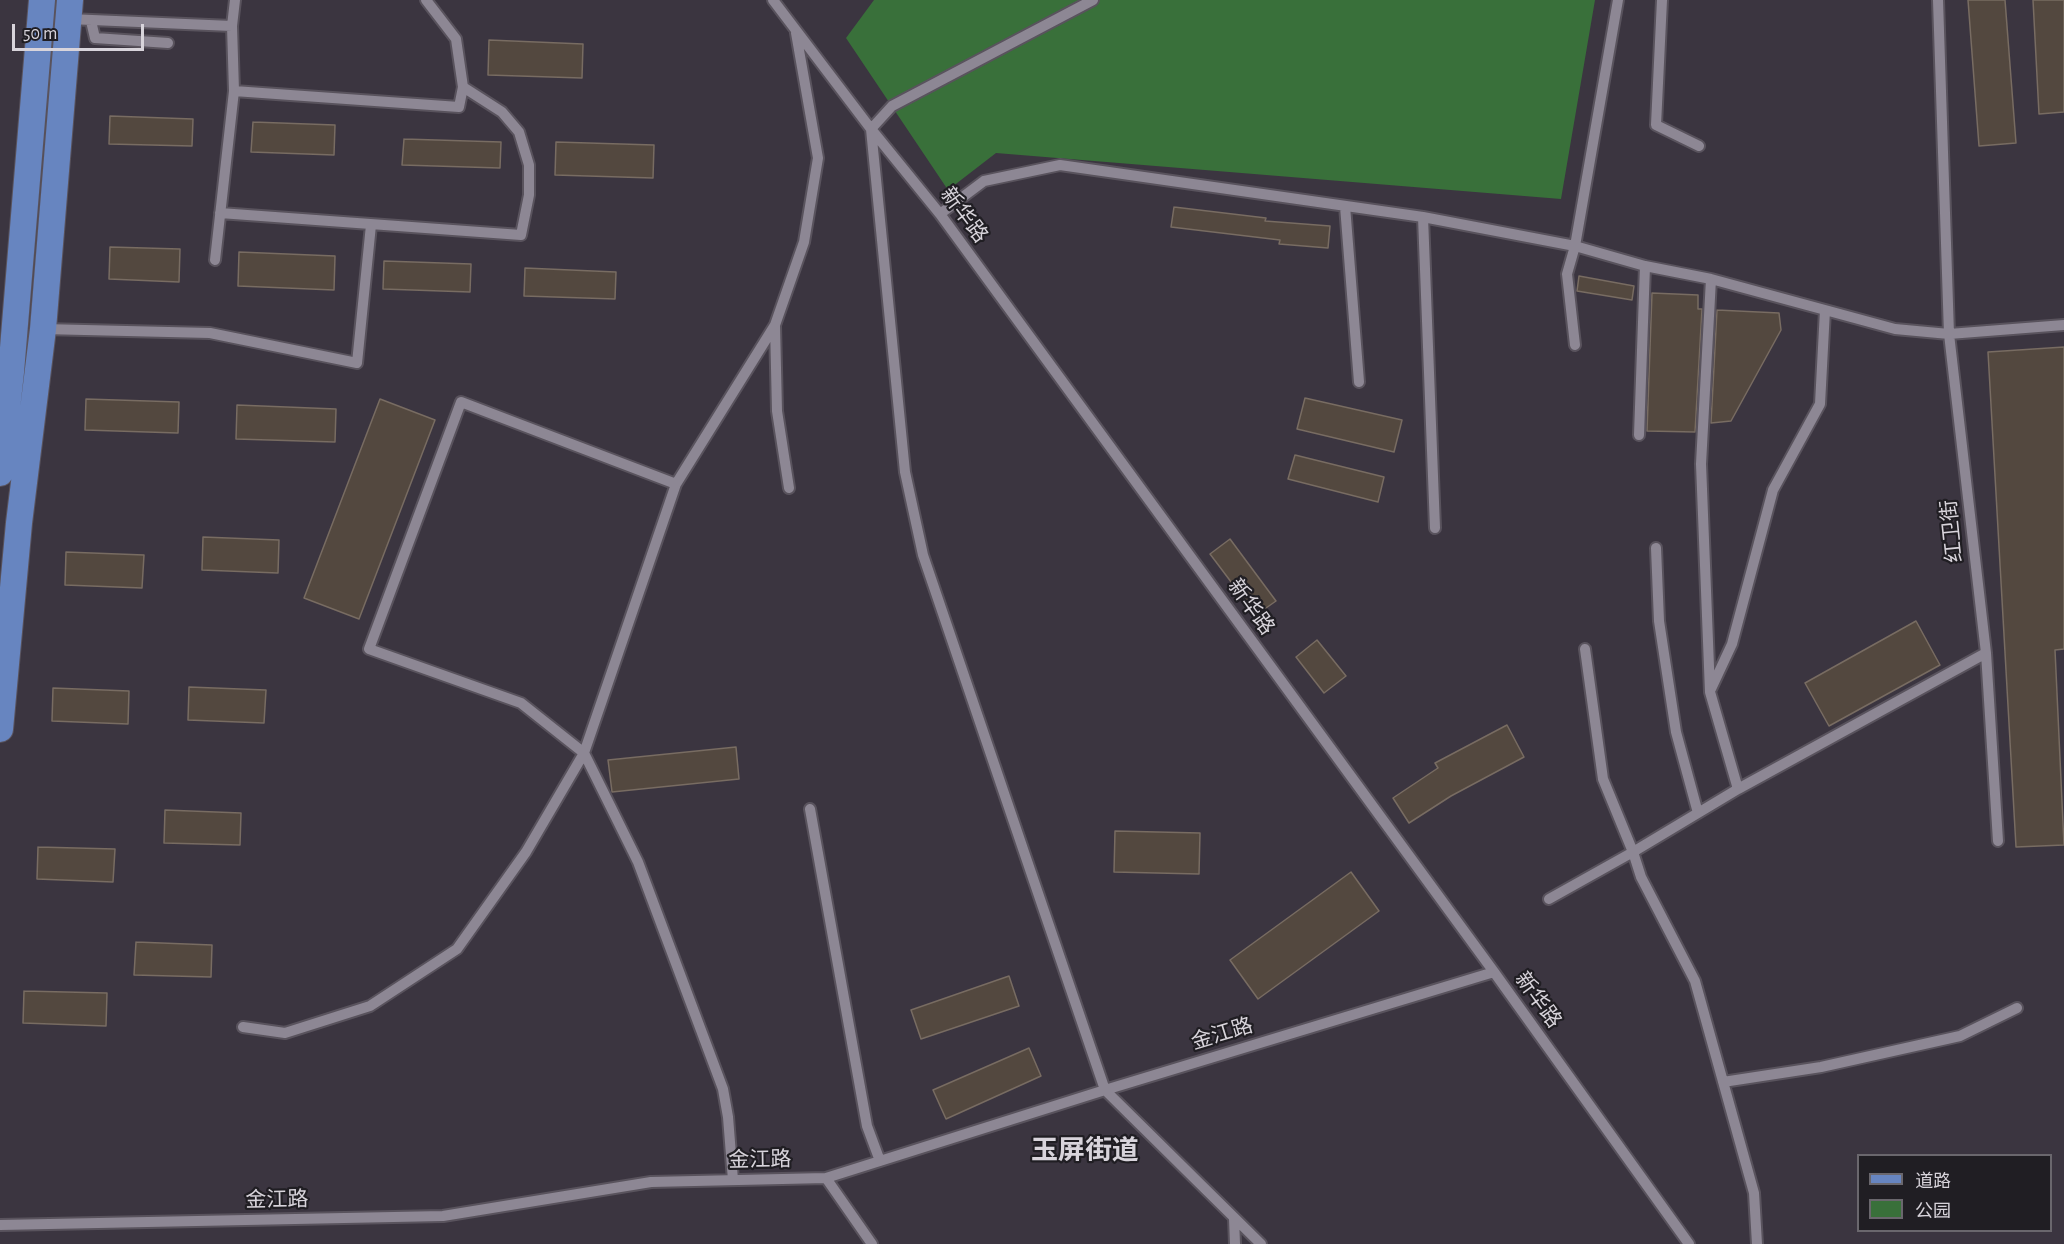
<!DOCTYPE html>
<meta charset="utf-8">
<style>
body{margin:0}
#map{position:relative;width:2064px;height:1244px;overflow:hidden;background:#3b3540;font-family:"Alegreya Sans","Noto Sans SC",sans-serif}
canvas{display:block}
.legend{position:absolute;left:1857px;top:1154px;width:195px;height:78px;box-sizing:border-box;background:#201e23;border:2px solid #6a676d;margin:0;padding:8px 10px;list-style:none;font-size:18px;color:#d8d4db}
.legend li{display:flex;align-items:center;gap:12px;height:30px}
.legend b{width:30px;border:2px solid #6a676d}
.scale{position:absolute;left:12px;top:24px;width:132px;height:27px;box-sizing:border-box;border:3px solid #d8d4db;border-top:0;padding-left:8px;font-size:18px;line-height:21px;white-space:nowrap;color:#d8d4db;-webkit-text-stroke:4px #201e23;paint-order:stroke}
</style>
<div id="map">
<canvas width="2064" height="1244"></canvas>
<ul class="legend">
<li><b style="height:8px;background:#6785c0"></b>道路</li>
<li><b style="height:16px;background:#39703a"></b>公园</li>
</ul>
<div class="scale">50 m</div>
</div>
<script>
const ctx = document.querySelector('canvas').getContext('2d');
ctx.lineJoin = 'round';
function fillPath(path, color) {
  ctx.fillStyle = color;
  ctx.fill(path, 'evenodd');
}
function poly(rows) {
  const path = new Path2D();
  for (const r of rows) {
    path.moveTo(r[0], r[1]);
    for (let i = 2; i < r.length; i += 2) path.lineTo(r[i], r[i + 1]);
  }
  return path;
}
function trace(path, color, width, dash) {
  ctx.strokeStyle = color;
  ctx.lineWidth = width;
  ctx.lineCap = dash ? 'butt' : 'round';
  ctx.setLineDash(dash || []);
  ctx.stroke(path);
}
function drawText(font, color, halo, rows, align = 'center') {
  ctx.font = font + ' "Alegreya Sans","Noto Sans SC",sans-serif';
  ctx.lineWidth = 4.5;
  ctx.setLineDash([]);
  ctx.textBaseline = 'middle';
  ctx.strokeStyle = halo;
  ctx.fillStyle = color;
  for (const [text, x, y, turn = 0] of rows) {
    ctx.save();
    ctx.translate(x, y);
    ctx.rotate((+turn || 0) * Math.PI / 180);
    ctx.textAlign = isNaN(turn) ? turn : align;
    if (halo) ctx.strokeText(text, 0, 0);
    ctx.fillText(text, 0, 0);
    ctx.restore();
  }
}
fillPath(poly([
 [874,0,1595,0,1561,199,996,153,948,190,846,38]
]), '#39703a');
const building = poly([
 [1968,0,2005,0,2016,143,1979,146,1968,0],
 [2033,0,2064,0,2064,112,2039,114,2033,0],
 [489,40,583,44,582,78,488,75,489,40],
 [110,116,193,119,192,146,109,144,110,116],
 [253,122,335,125,334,155,251,152,253,122],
 [404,139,501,142,500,168,402,165,404,139],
 [556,142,654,145,653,178,555,175,556,142],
 [1174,207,1266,218,1265,221,1330,226,1328,248,1279,244,1280,240,1171,227,1174,207],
 [110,247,180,249,179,282,109,279,110,247],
 [239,252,335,256,334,290,238,286,239,252],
 [384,261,471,264,470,292,383,289,384,261],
 [525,268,616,272,615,299,524,296,525,268],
 [1579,276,1634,286,1632,300,1577,291,1579,276],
 [1652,293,1698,295,1698,309,1702,309,1695,432,1647,431,1652,293],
 [1717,310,1779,313,1781,330,1731,421,1711,423,1717,310],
 [2064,347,2064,649,2055,650,2064,845,2016,847,1988,352,2064,347],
 [1305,398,1402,420,1394,452,1297,429,1305,398],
 [86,399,179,402,178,433,85,430,86,399],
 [380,399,435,420,359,619,304,598,380,399],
 [237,405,336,409,335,442,236,439,237,405],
 [1295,455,1384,477,1378,502,1288,479,1295,455],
 [203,537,279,540,278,573,202,570,203,537],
 [1230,539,1276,601,1256,615,1210,554,1230,539],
 [66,552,144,555,142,588,65,585,66,552],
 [1916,621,1940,665,1829,726,1805,683,1916,621],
 [1317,640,1346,676,1324,693,1296,657,1317,640],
 [189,687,266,690,264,723,188,720,189,687],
 [53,688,129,691,128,724,52,721,53,688],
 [1507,725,1524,757,1451,796,1409,823,1393,798,1438,768,1435,763,1507,725],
 [736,747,739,779,612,792,608,760,736,747],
 [165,810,241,813,240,845,164,843,165,810],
 [1115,831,1200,833,1199,874,1114,872,1115,831],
 [38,847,115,849,113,882,37,879,38,847],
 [1351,872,1379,911,1258,999,1230,960,1351,872],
 [136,942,212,945,211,977,134,975,136,942],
 [1009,976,1019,1006,921,1039,911,1010,1009,976],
 [24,991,107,993,106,1026,23,1023,24,991],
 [1029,1048,1041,1076,946,1119,933,1090,1029,1048]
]);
fillPath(building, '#53483f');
trace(building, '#786c62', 1.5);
const minor = poly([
 [773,0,871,129,940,214,1494,972,1689,1244],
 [1093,0,892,106,871,129,905,472,923,555,1105,1090,1261,1244],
 [1662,0,1656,125,1699,146],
 [69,19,232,26,235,0],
 [91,21,95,38,168,43],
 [234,91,459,107,463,87,456,39,426,0],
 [1345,206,1359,382],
 [220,213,521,235,529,195,529,165,519,132,502,112,463,87],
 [940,214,984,181,1060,165,1423,217,1575,246,1645,266,1711,279,1895,329,1949,334,2064,325],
 [1423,217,1435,528],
 [215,260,234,91,232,26],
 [1711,279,1701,464,1710,692,1738,789],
 [775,325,777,411,789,488],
 [43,329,210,333,357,363,371,225],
 [1575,345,1567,274,1575,246,1618,0],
 [1639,435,1645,266],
 [676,484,461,402,369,649,521,703,584,753,638,862,723,1089,728,1117,733,1180],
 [1656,548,1659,621,1676,732,1698,813],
 [1585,649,1603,779,1633,852,1641,877,1695,981,1754,1193,1757,1244],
 [1986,653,1998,841],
 [1711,689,1732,644,1773,490,1820,404,1825,310],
 [810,809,867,1126,880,1161],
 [1549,899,1633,852,1738,789,1986,653,1949,334,1938,0],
 [243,1027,285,1033,370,1006,457,949,526,852,584,753,676,484,775,325,804,242,818,158,796,33],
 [1723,1082,1821,1067,1960,1036,2017,1008],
 [826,1178,872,1244],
 [1234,1218,1235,1244],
 [0,1225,443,1216,651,1182,826,1178,1105,1090,1494,972]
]);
const major = poly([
 [0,473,11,372,42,0],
 [0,729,19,523,43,329,70,0]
]);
trace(minor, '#59535d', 14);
trace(major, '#59535d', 28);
trace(minor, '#8d8794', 10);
trace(major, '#6785c0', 26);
drawText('21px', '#d8d4db', '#201e23', [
 ["新华路",964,215,53],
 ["红卫街",1952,531,-96],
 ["新华路",1251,607,54],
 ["新华路",1538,1000,54],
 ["金江路",1222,1034,-17],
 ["金江路",760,1160,-1],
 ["金江路",277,1200,-1]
]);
drawText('bold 27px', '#d8d4db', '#201e23', [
 ["玉屏街道",1085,1151]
]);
</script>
